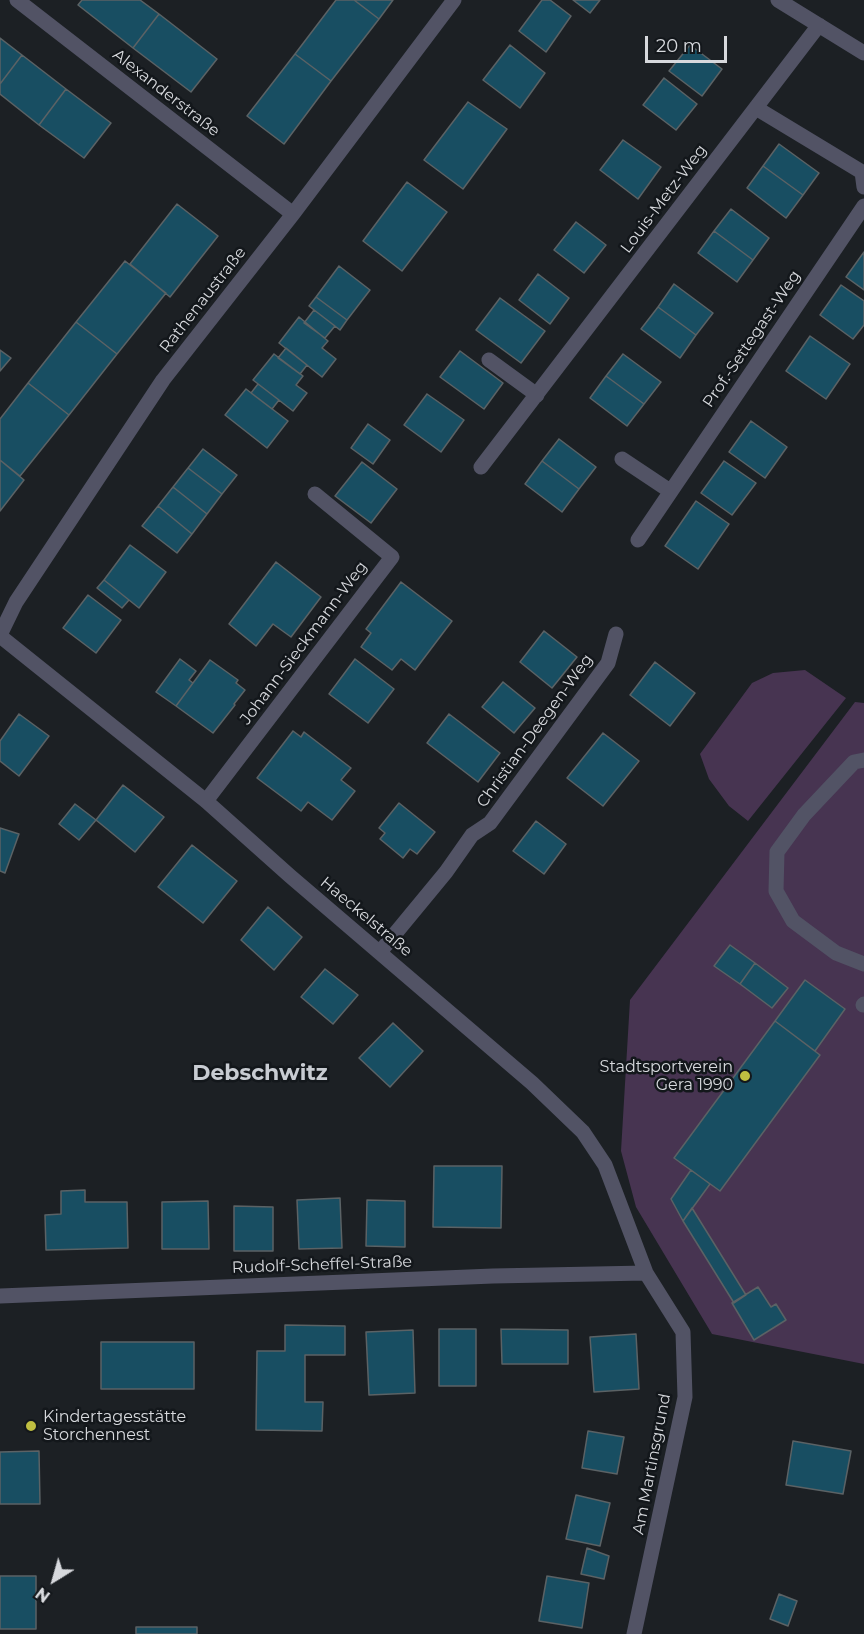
<!DOCTYPE html>
<meta charset="utf-8">
<style>
body{margin:0}
#map{position:relative;width:864px;height:1634px;overflow:hidden;background:#1c2024;font-family:Montserrat,sans-serif}
canvas{display:block}
.north{position:absolute;left:24px;top:1550px;width:60px;height:60px;-webkit-text-stroke:4px #13171b;paint-order:stroke;rotate:217deg;font-size:16px;font-weight:700;line-height:24px;text-align:center;color:#d7d9dd}
.north::after{content:'';display:block;margin:auto;width:21px;height:27px;background:#d7d9dd;clip-path:polygon(50% 0,100% 100%,50% 72%,0 100%)}
.scale{position:absolute;left:645px;top:36px;width:82px;height:27px;box-sizing:border-box;border:3px solid #d7d9dd;border-top:0;padding-left:8px;font-size:18px;line-height:21px;white-space:nowrap;color:#d7d9dd;-webkit-text-stroke:4px #13171b;paint-order:stroke}
</style>
<div id="map">
<canvas width="864" height="1634"></canvas>
<div class="north">N</div>
<div class="scale">20 m</div>
</div>
<script>
const ctx = document.querySelector('canvas').getContext('2d');
ctx.lineJoin = 'round';
function fillPath(path, color) {
  ctx.fillStyle = color;
  ctx.fill(path, 'evenodd');
}
function poly(rows) {
  const path = new Path2D();
  for (const r of rows) {
    path.moveTo(r[0], r[1]);
    for (let i = 2; i < r.length; i += 2) path.lineTo(r[i], r[i + 1]);
  }
  return path;
}
function trace(path, color, width, dash) {
  ctx.strokeStyle = color;
  ctx.lineWidth = width;
  ctx.lineCap = dash ? 'butt' : 'round';
  ctx.setLineDash(dash || []);
  ctx.stroke(path);
}
function drawText(font, color, halo, rows, align = 'center') {
  ctx.font = font + ' Montserrat,sans-serif';
  ctx.lineWidth = 5;
  ctx.setLineDash([]);
  ctx.textBaseline = 'middle';
  ctx.strokeStyle = halo;
  ctx.fillStyle = color;
  for (const [text, x, y, turn = 0] of rows) {
    ctx.save();
    ctx.translate(x, y);
    ctx.rotate((+turn || 0) * Math.PI / 180);
    ctx.textAlign = isNaN(turn) ? turn : align;
    if (halo) ctx.strokeText(text, 0, 0);
    ctx.fillText(text, 0, 0);
    ctx.restore();
  }
}
fillPath(poly([
 [805,670,846,698,748,821,729,806,709,779,700,754,752,683,773,673],
 [855,702,864,703,864,1364,712,1334,636,1207,621,1151,630,1000]
]), '#473451');
const building = poly([
 [82,0,140,0,159,14,133,48,78,5,82,0],
 [336,0,354,0,379,19,331,81,295,54,336,0],
 [354,0,393,0,379,19,354,0],
 [542,0,550,0,571,16,546,52,519,31,542,0],
 [573,0,600,0,590,13,573,0],
 [159,14,217,59,191,92,133,48,159,14],
 [0,38,22,55,0,84,0,38],
 [510,45,545,73,520,108,483,80,510,45],
 [690,45,722,69,702,96,669,71,690,45],
 [295,54,331,81,284,144,247,116,295,54],
 [22,55,66,89,39,125,0,94,0,84,22,55],
 [664,78,697,104,676,130,643,105,664,78],
 [66,89,111,123,84,158,39,125,66,89],
 [468,102,507,129,463,189,424,160,468,102],
 [623,140,661,167,638,199,600,170,623,140],
 [779,144,819,173,803,195,763,166,779,144],
 [763,166,803,195,786,218,747,188,763,166],
 [407,182,447,212,402,271,363,241,407,182],
 [177,204,218,236,170,297,130,264,177,204],
 [731,209,769,238,753,260,714,231,731,209],
 [576,222,606,245,584,273,554,250,576,222],
 [714,231,753,260,737,282,698,253,714,231],
 [864,252,864,290,846,277,864,252],
 [125,261,166,293,117,354,76,322,125,261],
 [339,266,370,290,347,320,316,297,339,266],
 [538,274,569,298,550,324,519,300,538,274],
 [674,284,713,313,696,335,658,307,674,284],
 [841,285,864,301,864,325,853,339,820,315,841,285],
 [316,297,347,320,340,330,309,306,316,297],
 [500,298,545,331,521,363,476,330,500,298],
 [658,307,696,335,680,358,641,329,658,307],
 [314,310,335,326,325,338,304,323,314,310],
 [299,317,328,341,322,348,336,359,322,377,279,343,299,317],
 [76,322,117,354,69,415,28,383,76,322],
 [810,336,850,364,826,399,786,371,810,336],
 [286,348,307,365,300,374,278,358,286,348],
 [0,350,11,358,0,371,0,350],
 [460,351,503,383,484,409,440,377,460,351],
 [274,354,303,376,296,385,307,393,293,411,253,380,274,354],
 [623,354,661,382,644,404,606,376,623,354],
 [606,376,644,404,627,426,590,398,606,376],
 [28,383,69,415,20,476,0,460,0,419,28,383],
 [258,384,279,400,272,409,251,393,258,384],
 [246,389,288,421,267,448,225,415,246,389],
 [427,394,464,420,441,452,404,425,427,394],
 [751,421,787,447,765,478,729,452,751,421],
 [368,424,390,440,373,464,351,448,368,424],
 [559,439,596,467,579,489,542,461,559,439],
 [203,449,237,475,222,494,188,468,203,449],
 [0,460,24,480,0,511,0,460],
 [542,461,579,489,562,512,525,484,542,461],
 [724,461,756,483,732,515,701,493,724,461],
 [362,462,397,489,371,523,335,496,362,462],
 [188,468,222,494,207,514,173,487,188,468],
 [173,487,207,514,192,534,158,506,173,487],
 [696,501,729,524,698,569,665,546,696,501],
 [158,506,192,534,177,553,142,526,158,506],
 [130,545,166,572,139,608,104,580,130,545],
 [276,562,321,597,291,637,273,624,256,646,229,624,276,562],
 [104,580,129,600,122,608,97,588,104,580],
 [401,582,452,621,415,670,401,659,392,670,361,647,371,633,366,629,401,582],
 [88,595,121,620,96,653,63,628,88,595],
 [544,631,577,657,552,688,520,662,544,631],
 [180,659,196,671,189,680,193,683,176,706,156,692,180,659],
 [355,659,394,689,368,723,329,694,355,659],
 [210,660,238,680,236,683,245,690,234,704,235,705,213,733,176,706,210,660],
 [655,662,695,693,670,726,630,695,655,662],
 [503,682,535,708,514,733,482,707,503,682],
 [19,714,49,736,19,776,0,761,0,741,19,714],
 [449,714,500,753,478,782,427,743,449,714],
 [293,731,301,737,304,732,351,768,341,780,355,791,332,820,308,802,301,811,257,778,293,731],
 [603,733,639,761,603,806,567,778,603,733],
 [123,785,164,817,135,852,96,820,123,785],
 [399,803,435,832,417,854,410,849,403,858,380,839,385,833,379,828,399,803],
 [75,804,96,820,79,840,59,824,75,804],
 [536,821,566,844,544,874,513,851,536,821],
 [0,828,19,834,5,873,0,871,0,828],
 [192,845,237,881,203,923,158,887,192,845],
 [268,907,302,937,274,970,241,940,268,907],
 [730,945,755,963,740,984,714,966,730,945],
 [755,963,788,988,772,1008,740,984,755,963],
 [325,969,358,995,333,1024,301,997,325,969],
 [805,980,845,1009,815,1051,775,1021,805,980],
 [775,1021,820,1055,720,1191,674,1158,775,1021],
 [393,1023,423,1051,390,1087,359,1058,393,1023],
 [434,1166,502,1166,501,1228,433,1227,434,1166],
 [691,1170,710,1184,683,1221,671,1199,691,1170],
 [85,1190,85,1202,127,1202,128,1248,46,1250,45,1215,61,1214,61,1191,85,1190],
 [340,1198,342,1248,299,1249,297,1200,340,1198],
 [367,1200,405,1201,405,1247,366,1246,367,1200],
 [208,1201,209,1249,162,1249,162,1202,208,1201],
 [234,1206,273,1207,273,1251,234,1251,234,1206],
 [692,1208,746,1295,734,1303,683,1221,692,1208],
 [758,1287,771,1307,776,1304,786,1320,754,1340,732,1303,758,1287],
 [285,1325,345,1326,345,1355,305,1355,305,1402,323,1402,322,1431,256,1430,257,1351,285,1351,285,1325],
 [439,1329,476,1329,476,1386,439,1386,439,1329],
 [501,1329,568,1330,568,1364,502,1364,501,1329],
 [413,1330,415,1393,369,1395,366,1332,413,1330],
 [636,1334,639,1389,594,1392,590,1337,636,1334],
 [101,1342,194,1342,194,1389,101,1389,101,1342],
 [588,1431,624,1437,617,1474,582,1468,588,1431],
 [793,1441,851,1451,843,1494,786,1485,793,1441],
 [39,1451,40,1504,0,1504,0,1452,39,1451],
 [576,1495,610,1503,600,1546,566,1539,576,1495],
 [587,1548,609,1556,604,1579,581,1574,587,1548],
 [0,1576,36,1576,36,1629,0,1629,0,1576],
 [547,1576,589,1583,582,1628,539,1621,547,1576],
 [779,1594,797,1601,788,1626,770,1619,779,1594],
 [136,1627,197,1627,197,1634,136,1634,136,1627]
]);
fillPath(building, '#184e62');
trace(building, '#5b6265', 1.5);
trace(poly([
 [864,760,854,762,804,815,777,852,776,891,793,921,836,953,864,964],
 [863,1005,864,1004]
]), '#525365', 15);
trace(poly([
 [17,0,293,214],
 [778,0,864,53],
 [756,108,862,172,864,187],
 [489,360,537,395],
 [622,459,670,491],
 [481,467,819,25],
 [638,540,864,206],
 [0,635,16,602,163,380,293,214,454,0],
 [0,636,206,801,290,876,532,1083,583,1132,605,1165,646,1273,683,1332,685,1397,634,1634],
 [206,801,392,557,315,494],
 [380,952,446,872,472,835,490,823,608,663,616,634],
 [0,1296,493,1276,646,1273]
]), '#525365', 15);
for (const [x, y, r, color] of [
 [745,1076,6,"#bfbe41"],
 [31,1426,6,"#bfbe41"]
]) {
  const dot = new Path2D();
  dot.arc(x, y, r, 0, 2 * Math.PI);
  ctx.fillStyle = color;
  ctx.fill(dot);
  trace(dot, '#13171b', 2);
}
drawText('16px', '#d7d9dd', '#13171b', [
 ["Alexanderstraße",166,93,38],
 ["Louis-Metz-Weg",664,199,-53],
 ["Rathenaustraße",203,300,-52],
 ["Prof.-Settegast-Weg",752,339,-56],
 ["Johann-Sieckmann-Weg",304,643,-53],
 ["Christian-Deegen-Weg",535,731,-54],
 ["Haeckelstraße",366,917,40],
 ["Rudolf-Scheffel-Straße",322,1265,-2],
 ["Am Martinsgrund",652,1464,-79]
]);
drawText('16px', '#d7d9dd', '#13171b', [
 ["Stadtsportverein",733,1067],
 ["Gera 1990",733,1085],
 ["Kindertagesstätte",43,1417,"left"],
 ["Storchennest",43,1435,"left"]
], 'right');
drawText('bold 22px', '#c8ccd2', '#13171b', [
 ["Debschwitz",260,1074]
]);
</script>
